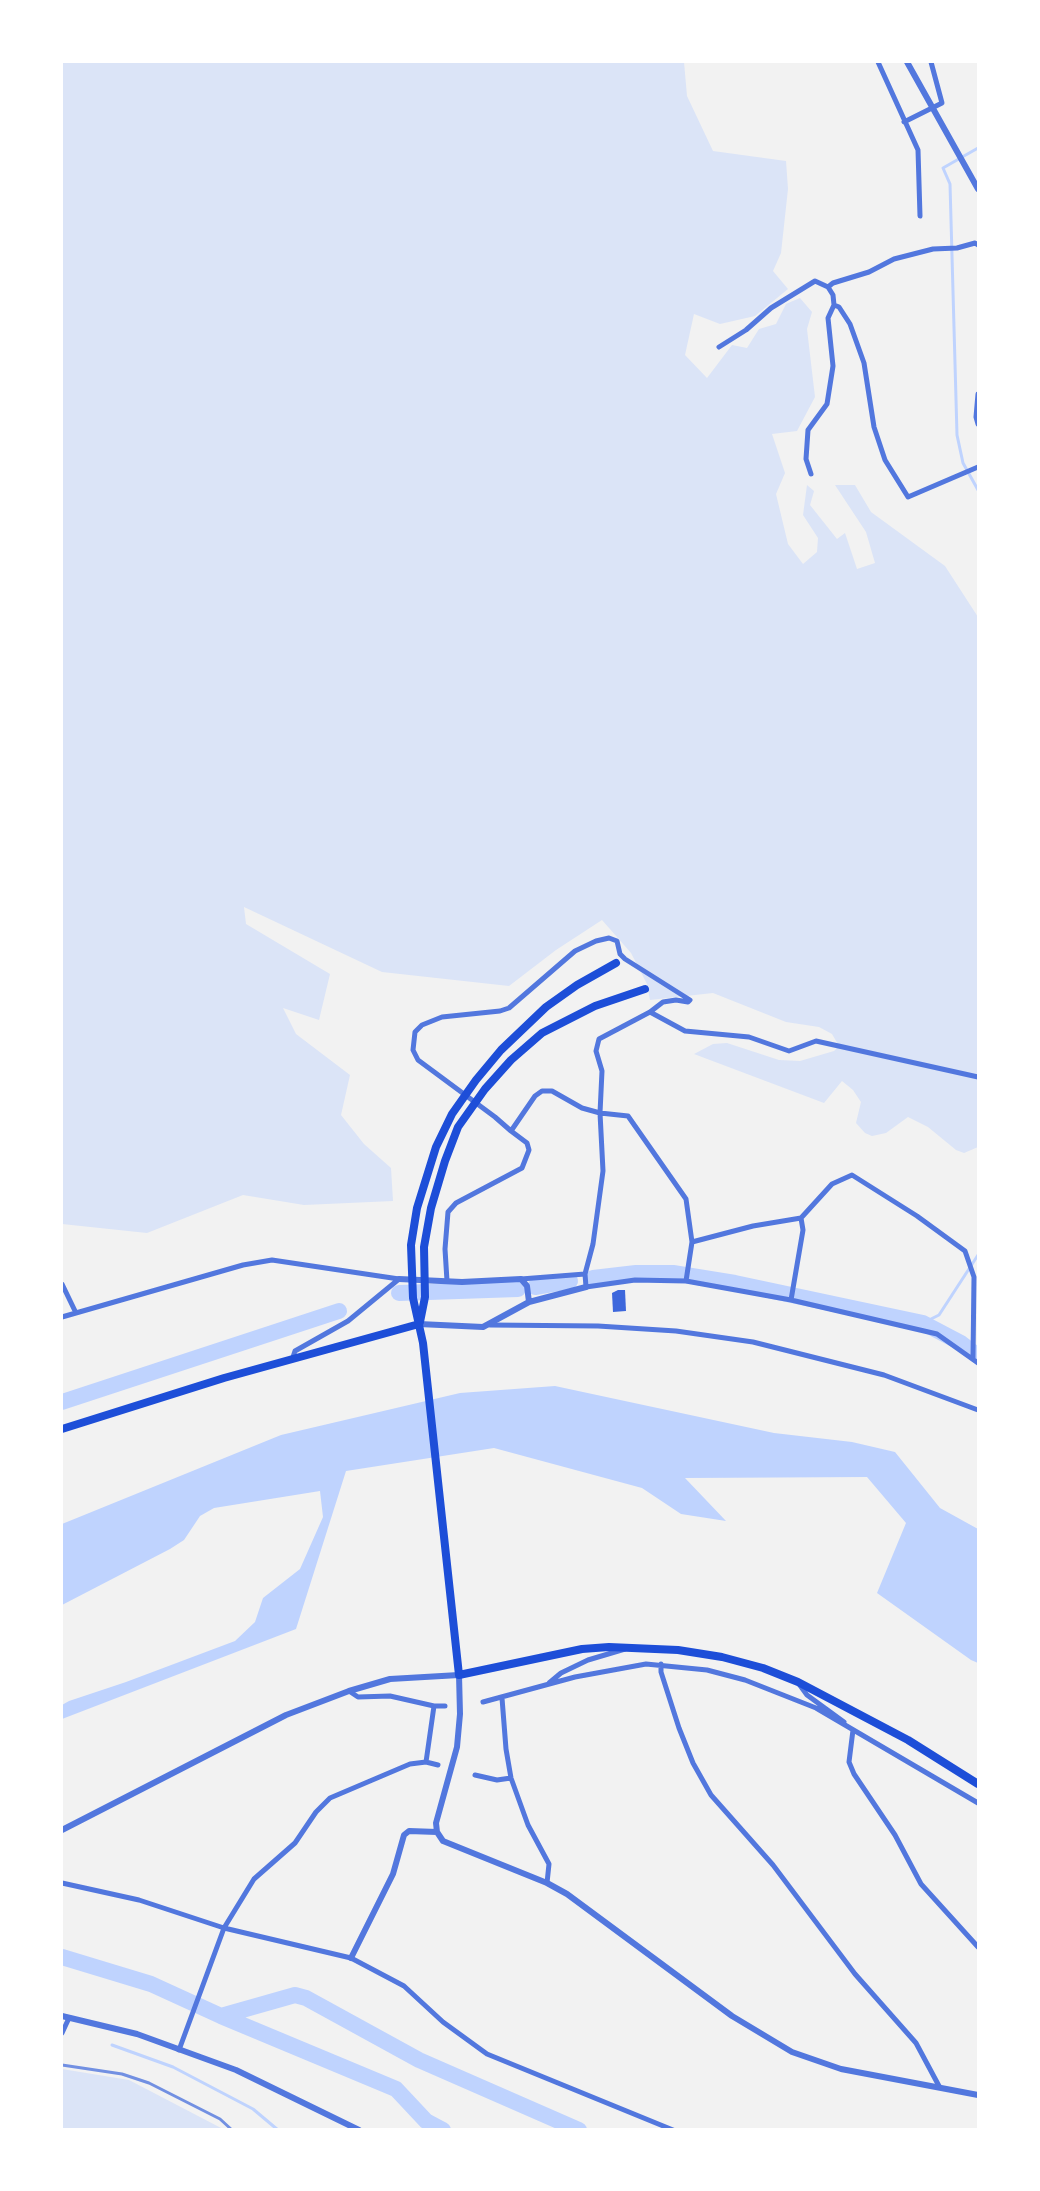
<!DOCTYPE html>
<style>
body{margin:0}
#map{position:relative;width:1040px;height:2191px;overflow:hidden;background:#f2f2f2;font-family:"Roboto Condensed",sans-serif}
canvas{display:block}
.frame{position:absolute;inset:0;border:63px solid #fff;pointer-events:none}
</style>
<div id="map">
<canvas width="1040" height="2191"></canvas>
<div class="frame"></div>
</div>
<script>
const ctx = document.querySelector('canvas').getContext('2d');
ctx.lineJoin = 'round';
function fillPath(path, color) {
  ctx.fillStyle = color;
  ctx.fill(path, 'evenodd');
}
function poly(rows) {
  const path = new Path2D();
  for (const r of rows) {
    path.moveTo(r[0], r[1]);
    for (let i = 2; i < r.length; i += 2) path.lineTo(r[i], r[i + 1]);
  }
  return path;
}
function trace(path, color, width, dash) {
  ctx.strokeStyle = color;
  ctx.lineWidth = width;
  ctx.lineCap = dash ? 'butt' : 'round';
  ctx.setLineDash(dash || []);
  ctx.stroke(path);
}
fillPath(poly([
 [62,62,684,62,687,96,713,151,786,161,788,189,781,253,773,271,788,289,755,316,720,324,694,314,685,355,707,378,732,345,747,348,759,329,776,324,786,304,800,298,812,312,807,329,815,397,797,431,772,434,785,473,776,494,788,544,803,564,817,552,818,538,803,515,807,485,814,491,810,505,837,539,845,533,857,569,875,563,866,532,835,485,855,485,871,512,945,566,978,617,978,1147,964,1153,956,1150,928,1127,908,1117,886,1133,872,1136,865,1133,856,1123,861,1102,853,1090,842,1081,824,1103,694,1054,713,1044,727,1043,779,1060,800,1061,834,1051,839,1046,832,1034,819,1027,786,1022,713,993,650,1000,647,984,631,953,602,920,556,950,509,986,382,972,244,907,246,924,330,974,319,1020,283,1008,296,1034,350,1075,341,1115,364,1144,391,1168,393,1201,304,1205,243,1195,147,1233,62,1224],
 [62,2069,129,2080,223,2129,62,2129]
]), '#dbe4f7');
fillPath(poly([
 [555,1386,774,1433,852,1442,895,1452,940,1508,978,1529,978,1663,971,1660,877,1593,906,1523,867,1477,685,1478,726,1521,681,1514,642,1488,494,1448,346,1471,296,1629,62,1719,62,1705,69,1701,126,1682,235,1641,255,1622,263,1598,300,1569,323,1517,320,1491,214,1508,200,1516,184,1540,170,1549,62,1605,62,1524,281,1435,460,1393]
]), '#bfd3fe');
trace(poly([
 [978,148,943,168,950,184,957,435,963,463,978,490],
 [923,1323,939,1315,978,1255],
 [112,2045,173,2067,253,2109,278,2130]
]), '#bfd3fe', 3);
trace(poly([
 [593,1278,636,1273,673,1273,735,1283,923,1323,961,1343,978,1356],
 [535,1287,570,1281],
 [399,1293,518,1289],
 [62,1402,339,1311],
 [62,1957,151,1984,221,2016,396,2089,426,2121,443,2130],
 [221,2016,295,1995,306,1998,419,2060,579,2130]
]), '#bfd3fe', 16);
fillPath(poly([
 [618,1290,625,1290,626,1311,613,1312,612,1293]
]), '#3d67dc');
trace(poly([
 [878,62,918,150,920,216],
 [904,122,942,103,931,62],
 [834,305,839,307,850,324,864,363,874,427,885,460,908,497,978,467],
 [719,347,746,330,771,308,815,281,828,287],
 [978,394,976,417,978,424],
 [811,474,806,459,808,430,827,404,833,366,828,318,834,305,833,295,828,287,833,283,869,272,894,259,933,249,957,248,975,243,978,245],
 [650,1012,685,1031,749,1037,789,1051,816,1041,978,1077],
 [692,1242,753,1226,801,1218,832,1184,852,1175,917,1216,965,1251,974,1277,973,1358],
 [521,1279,585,1274],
 [447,1281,445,1249,448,1212,456,1203,522,1168,529,1150,527,1143,511,1131,495,1117,418,1060,413,1050,415,1032,422,1025,442,1017,500,1011,509,1008,575,951,596,941,609,938,617,941,620,954,625,959,690,1000,688,1002,676,1000,663,1002,650,1012,599,1039,596,1051,602,1071,600,1113,582,1108,552,1091,542,1091,535,1096,511,1131],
 [686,1281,692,1242,686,1199,628,1116,600,1113,603,1171,593,1244,585,1274,586,1287,635,1280,686,1281,791,1300,937,1334,978,1363],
 [62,1284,76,1313],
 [791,1300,803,1230,801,1218],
 [62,1317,243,1265,272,1260,399,1279],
 [490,1325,598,1326,676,1331,753,1342,884,1375,978,1410],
 [292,1360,295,1351,348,1321,399,1279],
 [661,1664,661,1672,679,1728,693,1763,711,1795,773,1865,855,1974,916,2043,939,2086],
 [549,1683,561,1673,588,1660,625,1649],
 [799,1684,807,1695,844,1722],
 [349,1691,358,1697,390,1696,434,1706,445,1706],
 [502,1698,506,1749,511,1778,528,1825,549,1864,547,1883],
 [483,1702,575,1677,646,1664,707,1670,745,1680,816,1708,978,1803],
 [853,1730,849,1762,854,1774,895,1835,921,1884,978,1947],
 [426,1762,434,1706],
 [475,1775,497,1780,511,1778],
 [62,1883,139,1900,224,1928,351,1958,404,1986,443,2022,487,2054,673,2130],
 [62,2033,69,2018],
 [179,2050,224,1928,254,1879,295,1843,316,1812,330,1798,410,1764,426,1762,438,1765]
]), '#5277de', 5);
trace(poly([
 [907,62,978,189],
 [399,1279,462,1282,521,1279,527,1286,529,1302],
 [419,1324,483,1327,529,1302,586,1287],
 [62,1830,286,1715,349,1691,390,1679,459,1675,460,1714,457,1747,436,1823,437,1832,443,1841,547,1883,567,1894,732,2016,792,2052,841,2069,978,2095],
 [351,1958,393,1874,404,1835,409,1831,437,1832],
 [62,2016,137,2034,236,2070,359,2130]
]), '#5277de', 6);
trace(poly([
 [616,963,577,985,546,1007,501,1050,476,1080,452,1114,436,1147,417,1208,411,1245,413,1298,423,1343,459,1675,582,1649,609,1647,678,1650,722,1657,763,1668,798,1682,908,1740,978,1784],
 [420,1322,425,1297,424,1247,431,1208,445,1161,458,1127,485,1089,511,1060,542,1033,595,1006,645,989],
 [62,1429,224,1378,419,1324]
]), '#1d4ed8', 8);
trace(poly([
 [62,2065,122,2074,149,2083,220,2119,232,2130]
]), '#7290e2', 3);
</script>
